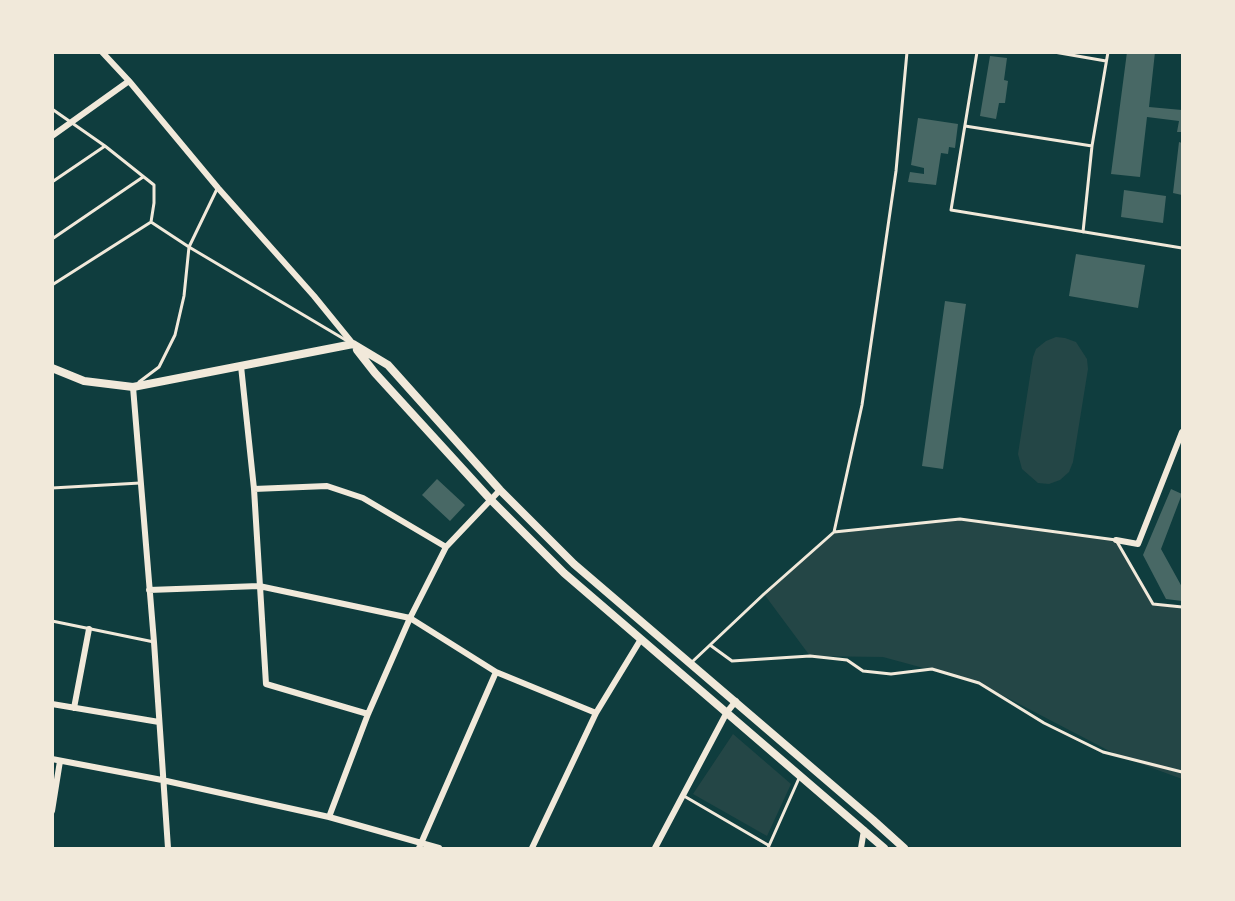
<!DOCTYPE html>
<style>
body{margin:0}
#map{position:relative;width:1235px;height:901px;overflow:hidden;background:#0f3d3e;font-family:Montserrat,sans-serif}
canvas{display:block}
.frame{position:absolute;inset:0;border:54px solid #f1e9da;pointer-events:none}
</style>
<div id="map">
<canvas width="1235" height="901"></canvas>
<div class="frame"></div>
</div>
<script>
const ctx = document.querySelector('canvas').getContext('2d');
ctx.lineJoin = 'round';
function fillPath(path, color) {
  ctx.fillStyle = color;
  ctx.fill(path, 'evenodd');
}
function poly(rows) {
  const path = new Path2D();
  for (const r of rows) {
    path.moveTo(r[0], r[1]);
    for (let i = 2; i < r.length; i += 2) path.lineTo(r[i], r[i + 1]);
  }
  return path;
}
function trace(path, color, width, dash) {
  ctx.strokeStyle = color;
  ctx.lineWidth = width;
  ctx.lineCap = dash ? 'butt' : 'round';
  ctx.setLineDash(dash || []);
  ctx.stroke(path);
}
fillPath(poly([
 [1056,337,1065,338,1076,342,1087,359,1088,369,1073,462,1069,472,1060,480,1049,484,1038,483,1022,469,1018,454,1033,357,1036,349,1046,341],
 [960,519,1116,540,1153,604,1182,609,1182,779,1117,755,979,683,883,657,810,656,764,594,834,532],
 [733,734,791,784,767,836,693,794]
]), '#244646');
fillPath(poly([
 [1127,52,1155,52,1149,107,1182,110,1182,132,1177,132,1179,121,1147,117,1140,177,1111,174],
 [990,56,1007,58,1004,80,1008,81,1005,103,999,103,996,119,980,116],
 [918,118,958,124,955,148,949,147,948,154,941,153,936,185,908,182,910,172,924,174,924,168,911,165],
 [1179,142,1182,143,1182,195,1173,193],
 [1124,190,1166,196,1163,223,1121,217],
 [1076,254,1145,265,1138,308,1069,296],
 [945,301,966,304,943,469,922,466],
 [437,479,465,505,450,521,422,495],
 [1171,489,1182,494,1161,549,1182,587,1182,601,1166,599,1143,555]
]), '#486865');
trace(poly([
 [977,52,951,210,1182,248],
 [1054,52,1106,61],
 [52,109,105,146,154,185,154,203,151,222,189,247,349,342],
 [965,126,1092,146],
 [52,182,105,146],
 [1083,232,1092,146,1108,52],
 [52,239,143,177],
 [52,285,151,222],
 [139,382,159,367,175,335,184,296,189,247,217,189],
 [52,488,140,483],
 [834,532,862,405,896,171,907,52],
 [52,621,154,642],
 [710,645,732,661,810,656,847,660,863,671,891,674,932,669,979,683,1044,723,1103,752,1182,772],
 [692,662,764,594,834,532,960,519,1116,540,1153,604,1182,607],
 [684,796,768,845],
 [768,848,800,776]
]), '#f1e9da', 3);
trace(poly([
 [102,52,129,81,218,188,314,296,353,344],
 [52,136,129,81],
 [241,366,254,489,266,684,368,714],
 [133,387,154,642,168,848],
 [254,489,327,486,363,498,446,547],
 [1116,540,1138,544,1182,432],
 [149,590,259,586,410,618,496,672,596,713],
 [52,704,159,722],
 [74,708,89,629],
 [52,759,162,780,329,817,439,848],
 [52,811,60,761],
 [329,817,368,714,410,618,446,547,500,490],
 [419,848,496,672],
 [532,848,596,713,641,639],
 [655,848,727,712,736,701],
 [861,848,864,830]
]), '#f1e9da', 6);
trace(poly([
 [357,350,375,373,490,499,564,573,884,848],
 [52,368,84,381,133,387,353,344,388,365,500,490,574,564,873,820,904,848]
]), '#f1e9da', 8);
</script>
